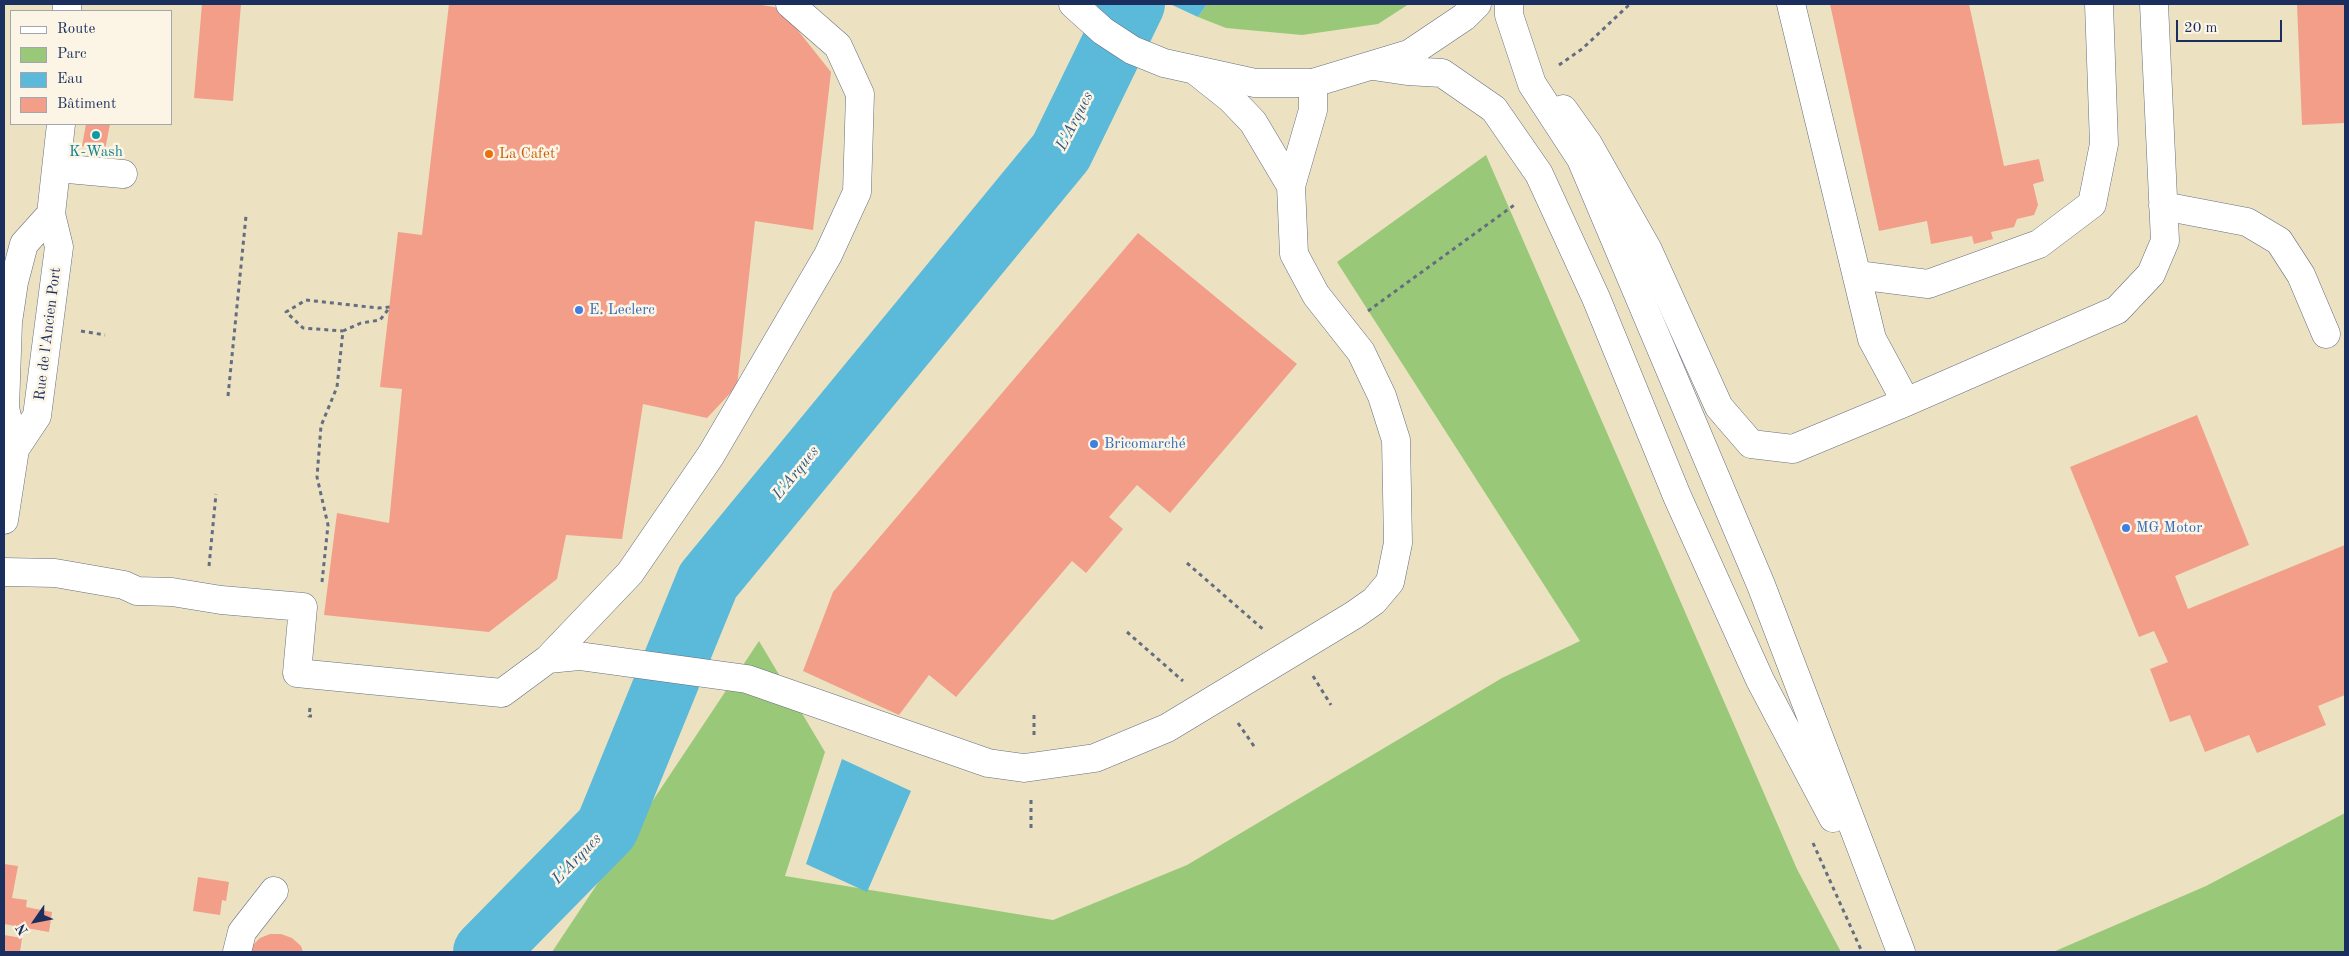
<!DOCTYPE html>
<meta charset="utf-8">
<style>
body{margin:0}
#map{position:relative;width:2349px;height:956px;overflow:hidden;background:#ece2c1;font-family:"Old Standard TT",serif}
canvas{display:block}
.frame{position:absolute;inset:0;border:5px solid #1b2f5e;pointer-events:none}
.legend{position:absolute;left:10px;top:10px;width:162px;height:115px;box-sizing:border-box;background:#fcf5e5;border:1px solid #a2a6af;margin:0;padding:6px 9px;list-style:none;font-size:15px;color:#1b2f5e}
.legend li{display:flex;align-items:center;gap:10px;height:25px}
.legend b{width:25px;border:1px solid #a2a6af}
.north{position:absolute;left:10px;top:896px;width:50px;height:50px;-webkit-text-stroke:4px #fcf5e5;paint-order:stroke;rotate:237deg;font-size:14px;font-weight:700;line-height:20px;text-align:center;color:#1b2f5e}
.north::after{content:'';display:block;margin:auto;width:18px;height:22px;background:#1b2f5e;clip-path:polygon(50% 0,100% 100%,50% 72%,0 100%)}
.scale{position:absolute;left:2176px;top:20px;width:106px;height:22px;box-sizing:border-box;border:2px solid #1b2f5e;border-top:0;padding-left:6px;font-size:15px;line-height:18px;white-space:nowrap;color:#1b2f5e;-webkit-text-stroke:4px #fcf5e5;paint-order:stroke}
</style>
<div id="map">
<canvas width="2349" height="956"></canvas>
<div class="frame"></div>
<ul class="legend">
<li><b style="height:6px;background:#fff"></b>Route</li>
<li><b style="height:14px;background:#99c978"></b>Parc</li>
<li><b style="height:14px;background:#5bb9d9"></b>Eau</li>
<li><b style="height:14px;background:#f29e89"></b>Bâtiment</li>
</ul>
<div class="north">N</div>
<div class="scale">20 m</div>
</div>
<script>
const ctx = document.querySelector('canvas').getContext('2d');
ctx.lineJoin = 'round';
function fillPath(path, color) {
  ctx.fillStyle = color;
  ctx.fill(path, 'evenodd');
}
function poly(rows) {
  const path = new Path2D();
  for (const r of rows) {
    path.moveTo(r[0], r[1]);
    for (let i = 2; i < r.length; i += 2) path.lineTo(r[i], r[i + 1]);
  }
  return path;
}
function trace(path, color, width, dash) {
  ctx.strokeStyle = color;
  ctx.lineWidth = width;
  ctx.lineCap = dash ? 'butt' : 'round';
  ctx.setLineDash(dash || []);
  ctx.stroke(path);
}
function drawText(font, color, halo, rows, align = 'center') {
  ctx.font = font + ' "Old Standard TT",serif';
  ctx.lineWidth = 5;
  ctx.setLineDash([]);
  ctx.textBaseline = 'middle';
  ctx.strokeStyle = halo;
  ctx.fillStyle = color;
  for (const [text, x, y, turn = 0] of rows) {
    ctx.save();
    ctx.translate(x, y);
    ctx.rotate((+turn || 0) * Math.PI / 180);
    ctx.textAlign = isNaN(turn) ? turn : align;
    if (halo) ctx.strokeText(text, 0, 0);
    ctx.fillText(text, 0, 0);
    ctx.restore();
  }
}
fillPath(poly([
 [1207,4,1409,4,1378,24,1302,35,1226,28,1198,17],
 [1486,155,1797,869,1841,952,552,952,759,641,825,752,785,876,1053,920,1187,865,1502,678,1580,641,1337,262],
 [2345,813,2345,952,2053,952,2206,886]
]), '#99c978');
fillPath(poly([
 [1170,4,1207,4,1198,17],
 [842,759,911,791,867,892,806,864]
]), '#5bb9d9');
trace(poly([
 [485,952,607,828,708,581,1061,152,1133,4]
]), '#5bb9d9', 64);
fillPath(poly([
 [202,4,241,4,233,101,194,98],
 [449,4,756,4,780,8,831,72,813,230,755,221,737,386,707,418,643,404,622,539,566,535,557,579,489,632,324,615,337,513,389,523,402,389,380,387,398,232,422,235],
 [1830,4,1969,4,2004,166,2039,159,2044,181,2033,184,2038,205,2034,215,2017,219,2014,227,1991,232,1993,239,1974,244,1972,236,1931,244,1927,221,1879,231],
 [2297,4,2345,4,2345,123,2302,125],
 [86,124,110,124,105,150,82,146],
 [1138,233,1297,364,1170,513,1137,485,1109,517,1123,529,1086,573,1072,561,956,697,929,675,899,715,803,671,833,592],
 [2197,415,2249,545,2175,576,2188,609,2345,545,2345,695,2318,706,2326,725,2257,753,2249,735,2205,752,2190,715,2170,722,2150,669,2168,662,2154,631,2139,637,2070,467],
 [4,864,18,866,12,898,27,900,26,907,52,912,49,932,4,924],
 [198,877,229,882,226,901,222,900,220,915,193,911],
 [270,934,281,934,292,938,301,946,303,952,249,952,252,946,260,938],
 [4,935,22,938,20,952,4,952]
]), '#f29e89');
const minor = poly([
 [1791,4,1872,339,1906,402],
 [1197,72,1231,99,1253,122,1291,186],
 [1563,109,1588,144,1648,250,1719,407,1751,444,1793,449,1906,402,2117,310,2151,274,2165,241,2154,4],
 [57,168,123,174],
 [2163,206,2247,222,2279,241,2301,275,2326,334],
 [1857,275,1928,284,2039,244,2092,204,2104,144,2099,4],
 [4,572,55,573,124,585,137,591,172,592,221,600,303,607,297,673,502,693,548,659,579,656,747,679,988,763,1024,768,1095,758,1167,728,1354,615,1374,601,1390,582,1398,543,1396,440,1382,396,1361,352,1316,295,1294,254,1291,186,1313,110,1313,83],
 [548,659,630,573,711,455,828,255,857,192,860,94,838,46,790,4],
 [237,952,242,932,274,891]
]);
const major = poly([
 [1073,4,1103,31,1132,50,1164,63,1255,83,1313,83,1409,54,1464,17,1477,4],
 [1509,4,1509,15,1532,84,1581,159,1761,585,1901,952],
 [67,11,67,4],
 [1373,66,1407,71,1442,73,1494,109,1539,174,1596,298,1677,496,1760,680,1833,818],
 [15,449,37,416,59,247,51,214,61,124],
 [4,520,15,449,5,408,8,322,14,282,24,244,51,214]
]);
trace(minor, '#646e81', 29);
trace(major, '#646e81', 29);
trace(poly([
 [1559,65,1582,49,1630,4],
 [1368,311,1517,203],
 [81,331,105,335],
 [228,396,246,216],
 [1187,563,1265,631],
 [209,566,216,494],
 [322,582,328,525,317,477,321,426,337,387,343,331,361,323,380,320,390,307,378,308,306,300,286,312,303,328,343,331],
 [1127,632,1183,681],
 [1313,676,1331,705],
 [310,708,309,716,312,716],
 [1238,723,1256,749],
 [1034,735,1034,713],
 [1031,828,1031,798],
 [1813,843,1862,952]
]), '#646e81', 3, [4, 4]);
trace(minor, '#fff', 28);
trace(major, '#fff', 28);
for (const [x, y, r, color] of [
 [96,135,5,"#0f9aa8"],
 [489,154,5,"#e8710a"],
 [579,310,5,"#3f7fe0"],
 [1094,444,5,"#3f7fe0"],
 [2126,528,5,"#3f7fe0"]
]) {
  const dot = new Path2D();
  dot.arc(x, y, r, 0, 2 * Math.PI);
  ctx.fillStyle = color;
  ctx.fill(dot);
  trace(dot, '#fcf5e5', 2);
}
drawText('15px', '#0d838f', '#fcf5e5', [
 ["K-Wash",96,152]
]);
drawText('15px', '#c56008', '#fcf5e5', [
 ["La Cafet'",499,154]
], 'left');
drawText('15px', '#366cbe', '#fcf5e5', [
 ["E. Leclerc",589,310],
 ["Bricomarché",1104,444],
 ["MG Motor",2136,528]
], 'left');
drawText('15px', '#1b2f5e', '#fcf5e5', [
 ["Rue de l'Ancien Port",48,334,-83]
]);
drawText('italic 16px', '#2e5883', '#fcf5e5', [
 ["L'Arques",1075,121,-63],
 ["L'Arques",796,473,-51],
 ["L'Arques",577,859,-46]
]);
</script>
